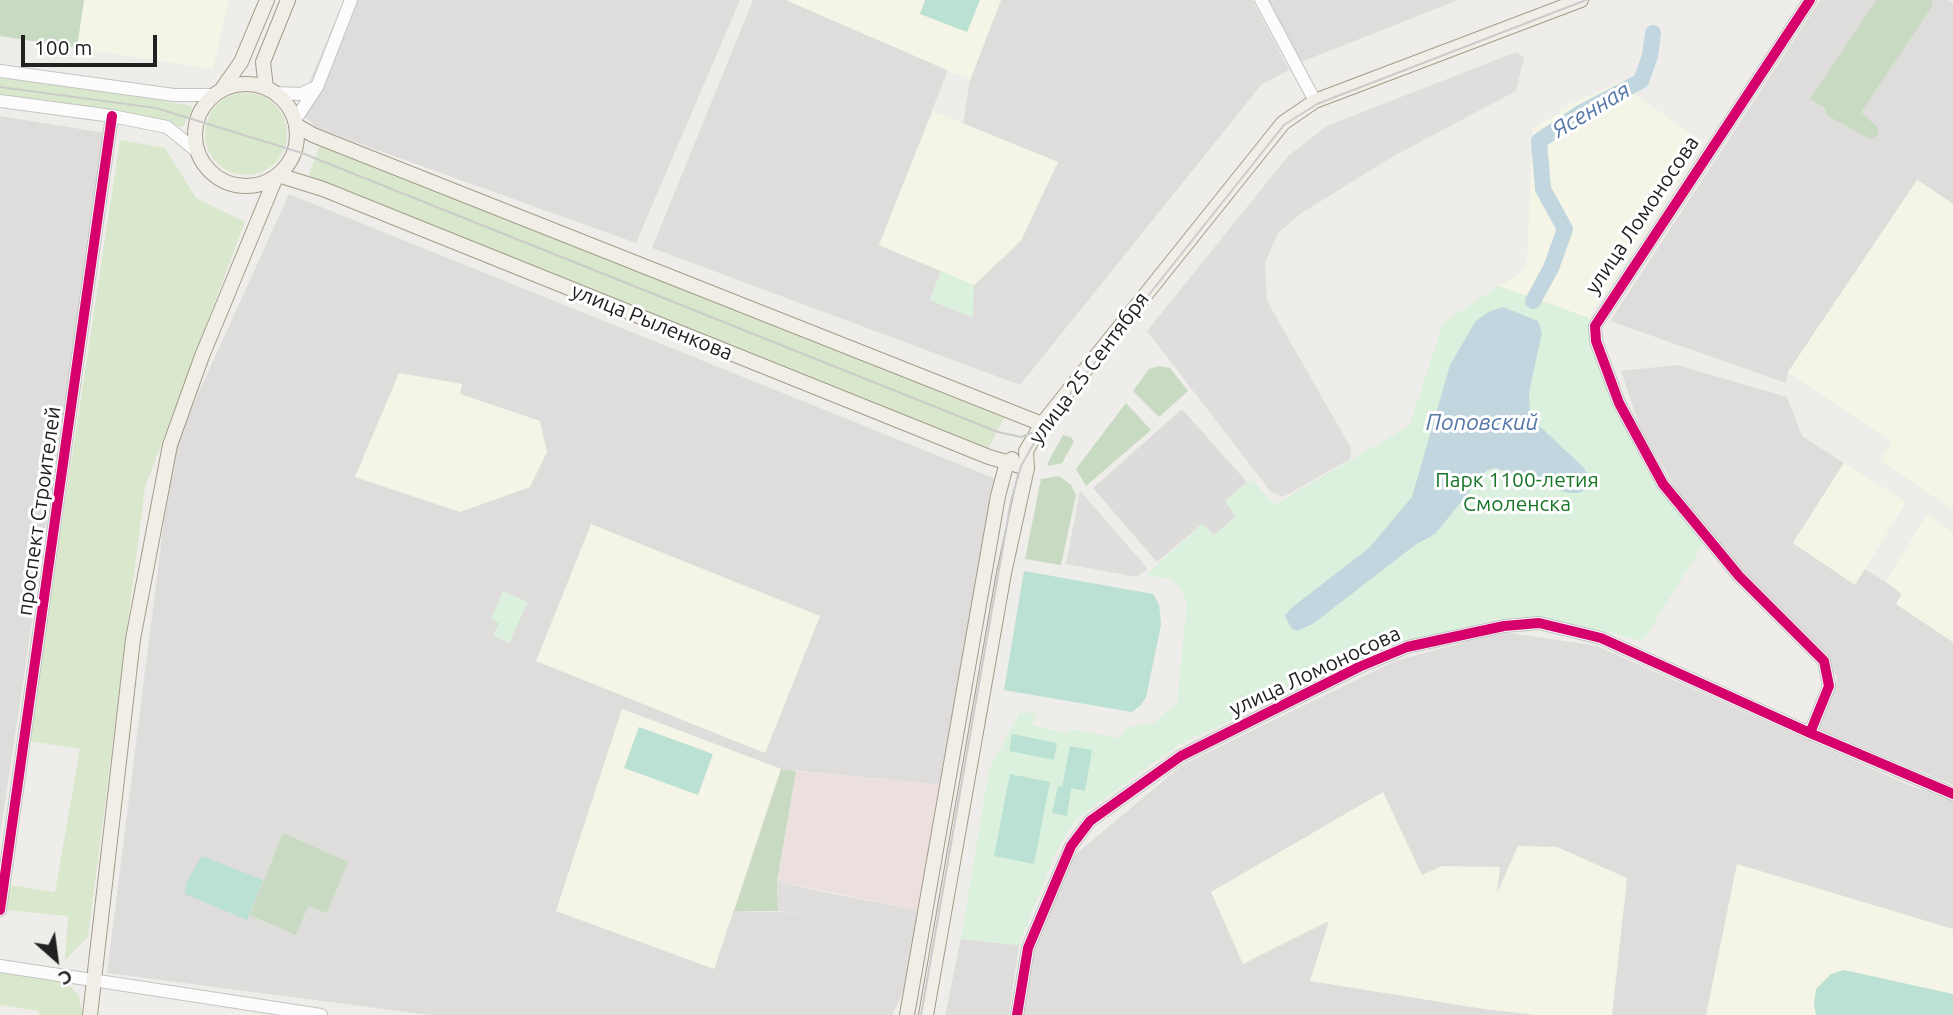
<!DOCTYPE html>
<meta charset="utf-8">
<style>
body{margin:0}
#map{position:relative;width:1953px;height:1015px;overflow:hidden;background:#eeedea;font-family:Ubuntu,sans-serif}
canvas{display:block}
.north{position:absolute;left:21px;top:924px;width:70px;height:70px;-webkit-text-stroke:5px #fff;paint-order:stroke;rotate:152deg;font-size:19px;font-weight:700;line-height:28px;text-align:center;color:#212121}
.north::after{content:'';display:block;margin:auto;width:24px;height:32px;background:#212121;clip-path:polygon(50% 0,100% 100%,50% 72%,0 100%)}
.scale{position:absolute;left:21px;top:35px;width:136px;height:32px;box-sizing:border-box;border:4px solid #212121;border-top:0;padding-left:9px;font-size:21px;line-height:24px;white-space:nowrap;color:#212121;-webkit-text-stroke:5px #fff;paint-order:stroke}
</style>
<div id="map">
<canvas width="1953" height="1015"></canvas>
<div class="north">С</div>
<div class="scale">100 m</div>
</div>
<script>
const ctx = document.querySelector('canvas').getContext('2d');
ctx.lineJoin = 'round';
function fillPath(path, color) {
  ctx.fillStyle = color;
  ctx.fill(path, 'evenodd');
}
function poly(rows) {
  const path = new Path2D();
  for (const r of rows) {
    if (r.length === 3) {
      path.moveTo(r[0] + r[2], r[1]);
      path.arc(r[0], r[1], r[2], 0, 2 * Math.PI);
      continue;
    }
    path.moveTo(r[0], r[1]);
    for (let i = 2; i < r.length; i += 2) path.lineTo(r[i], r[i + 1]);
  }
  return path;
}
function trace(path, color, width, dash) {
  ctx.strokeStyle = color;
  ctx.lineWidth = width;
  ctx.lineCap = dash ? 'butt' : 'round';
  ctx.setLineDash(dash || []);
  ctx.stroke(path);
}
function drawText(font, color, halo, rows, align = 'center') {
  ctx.font = font + ' Ubuntu,sans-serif';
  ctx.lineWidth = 6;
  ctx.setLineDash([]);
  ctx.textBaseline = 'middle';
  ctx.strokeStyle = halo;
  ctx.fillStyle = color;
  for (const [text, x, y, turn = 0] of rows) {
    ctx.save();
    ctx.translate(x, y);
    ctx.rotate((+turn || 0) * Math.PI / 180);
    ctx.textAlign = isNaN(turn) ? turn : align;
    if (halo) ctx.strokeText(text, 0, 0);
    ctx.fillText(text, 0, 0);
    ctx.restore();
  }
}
fillPath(poly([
 [344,0,740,0,636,243,316,128,298,109],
 [753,0,786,0,948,70,879,245,941,271,930,300,973,317,971,287,1058,163,963,124,970,80,1001,0,1252,0,1289,70,1262,84,1020,385,652,248],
 [1268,0,1458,0,1301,62],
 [1820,0,1948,0,1953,3,1953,204,1918,180,1788,372,1786,383,1610,321],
 [0,116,105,133,0,836],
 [289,194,996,479,944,785,781,769,622,709,714,969,733,911,814,913,818,891,921,911,911,976,892,1015,430,1015,107,973,173,449],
 [1677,365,1787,397,1802,436,1844,463,1793,543,1855,584,1864,569,1886,582,1902,594,1896,604,1953,642,1953,785,1819,729,1837,678,1823,650,1751,579,1682,499,1640,428,1621,371],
 [1503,632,1597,646,1911,786,1953,800,1953,1015,1023,1015,1032,952,1075,855,1182,765,1395,661],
 [961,939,1019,945,1009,1015,945,1015]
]), '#dedddb');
fillPath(poly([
 [796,771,944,785,921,911,777,881]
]), '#ebe0dd');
fillPath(poly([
 [84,0,229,0,213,69,77,48],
 [786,0,1001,0,970,80],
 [1621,81,1630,91,1703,142,1589,318,1499,286,1517,276,1527,262,1533,128,1560,113,1559,109],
 [933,111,1058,162,1021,241,974,285,879,245],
 [1917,180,1953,204,1953,510,1880,460,1892,442,1788,372],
 [399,373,462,384,460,394,540,421,547,452,530,487,460,512,355,477],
 [1844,463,1906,502,1855,585,1793,543],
 [1927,514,1953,532,1953,642,1896,604,1902,594,1886,582],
 [591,524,820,616,765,753,536,661],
 [622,709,781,769,714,969,556,911],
 [1383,792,1422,875,1442,866,1500,867,1497,893,1518,846,1557,847,1627,878,1612,1015,1537,1015,1484,1009,1310,981,1329,921,1243,964,1211,892],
 [1737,864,1953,929,1953,1015,1706,1015]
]), '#f5f5e7');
fillPath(poly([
 [1182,409,1247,482,1225,501,1236,516,1214,536,1202,524,1157,562,1093,488]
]), '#dddcdb');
fillPath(poly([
 [0,77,160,100,191,106,192,111,183,127,0,100],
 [246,134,41],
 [120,140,165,148,196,198,245,222,145,487,88,937,65,960,68,916,5,910,9,885,55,892,80,749,29,741],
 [321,143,1004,418,988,449,307,179],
 [0,973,60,980,71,987,79,996,83,1015,39,1015,39,1011,0,1005]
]), '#d9e8cc');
fillPath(poly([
 [0,0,84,0,77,48,0,36],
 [1876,0,1932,0,1933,5,1861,112,1877,127,1879,135,1870,139,1828,116,1824,107,1810,99],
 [1159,366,1170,368,1188,391,1159,417,1133,391,1149,369],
 [1126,403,1151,430,1086,486,1076,469],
 [1063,435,1071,437,1074,442,1062,463,1049,466,1047,464],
 [1059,476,1071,485,1076,495,1061,565,1025,559,1041,479],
 [781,769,796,771,777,881,778,911,734,911],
 [283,833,348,862,327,913,308,906,296,935,250,915]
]), '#c9dac2');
fillPath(poly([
 [941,271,974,285,973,318,930,300],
 [1499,286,1589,318,1596,363,1646,470,1704,543,1643,641,1562,621,1496,619,1409,643,1358,663,1181,743,1075,820,1056,852,1019,945,961,939,989,770,1020,712,1037,714,1032,725,1069,734,1071,729,1120,738,1126,728,1155,722,1177,703,1187,603,1180,586,1169,579,1146,575,1202,524,1214,535,1236,516,1225,501,1247,482,1253,480,1274,505,1409,426,1443,323],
 [503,591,528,602,509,643,493,636,499,623,491,619]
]), '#dbf1dd');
fillPath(poly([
 [925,0,980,0,967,32,920,14],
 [1024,571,1153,594,1159,604,1161,625,1146,697,1141,705,1132,712,1004,690],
 [639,727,713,754,698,795,624,768],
 [1012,734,1057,743,1054,760,1009,751],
 [1070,746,1092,750,1085,791,1071,788,1067,816,1052,813,1058,786,1062,787],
 [1010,774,1050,782,1034,864,994,856],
 [202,856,263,880,247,920,185,894,186,883],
 [1844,970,1953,994,1953,1015,1816,1015,1814,1003,1816,989,1831,974]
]), '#bae1d3');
fillPath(poly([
 [1516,52,1524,57,1516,91,1392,157,1300,214,1278,233,1265,263,1267,301,1351,448,1350,459,1283,497,1271,492,1147,331,1288,156,1327,126],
 [1123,214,1135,232,1119,252,1103,224],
 [1080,491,1083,494,1148,569,1137,577,1066,564],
 [511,533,555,549,539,557,520,549,517,541,510,539,507,543,513,552,509,562,491,566,501,538],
 [476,604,486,618,477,641,447,629,449,623,467,629],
 [777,881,818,891,815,914,778,911]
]), '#dfdedd');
fillPath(poly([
 [1503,307,1538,321,1542,333,1529,392,1530,417,1584,468,1590,479,1588,489,1578,493,1568,493,1496,468,1487,470,1435,534,1415,545,1314,623,1297,631,1292,629,1285,616,1290,609,1369,548,1412,497,1450,365,1475,322,1488,312]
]), '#c1d6de');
trace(poly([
 [1533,301,1551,268,1565,229,1543,189,1539,141,1582,112,1641,81,1650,56,1653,33]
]), '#c1d6de', 16);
const minor = poly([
 [1261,0,1315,101],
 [0,71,174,95,215,95],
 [275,93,301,94,316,87],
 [0,101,112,116,167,127,198,152],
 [295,120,317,87,351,0],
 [1810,733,1829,686,1824,661,1739,576,1663,484,1619,403,1596,341,1595,326,1810,0],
 [0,910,112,116],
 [0,966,321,1015],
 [1017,1015,1028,948,1071,846,1090,821,1181,756,1359,667,1407,647,1504,626,1539,623,1601,638,1810,733,1953,794]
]);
const major = poly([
 [246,135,51],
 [266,88,263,62,288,0],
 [222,89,241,62,267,0],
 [296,125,313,135,1042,424],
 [278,175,323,189,989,457,1027,468],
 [90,1015,133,639,170,445,202,356,276,177],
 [907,1015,998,496,1007,462,1012,459],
 [926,1015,1004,573,1027,468,1026,451,1042,424,1283,123,1315,101,1581,0]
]);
trace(minor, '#c4c4c2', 14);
trace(major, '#a39c89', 16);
trace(minor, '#fcfcfc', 12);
trace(major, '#f1ede7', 14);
trace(poly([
 [0,87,156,108,302,153,998,432,1021,437,1042,429],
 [921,1015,1011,501,1021,466,1042,429,1284,125,1317,104,1586,0]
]), '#cbcbcb', 2);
trace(poly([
 [1810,733,1829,686,1824,661,1739,576,1663,484,1619,403,1596,341,1595,326,1810,0],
 [0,910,112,116],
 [1017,1015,1028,948,1071,846,1090,821,1181,756,1359,667,1407,647,1504,626,1539,623,1601,638,1810,733,1953,794]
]), '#d6006c', 10);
drawText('21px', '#212121', '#fff', [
 ["улица Ломоносова",1642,215,-56],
 ["улица Рыленкова",652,322,22],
 ["улица 25 Сентября",1089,368,-53],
 ["проспект Строителей",39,511,-82],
 ["улица Ломоносова",1315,671,-25]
]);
drawText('21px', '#187627', '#fff', [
 ["Парк 1100-летия",1517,480],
 ["Смоленска",1517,504]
]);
drawText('italic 23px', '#5678a8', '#fff', [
 ["Ясенная",1591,110,-31],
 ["Поповский",1482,422]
]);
</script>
